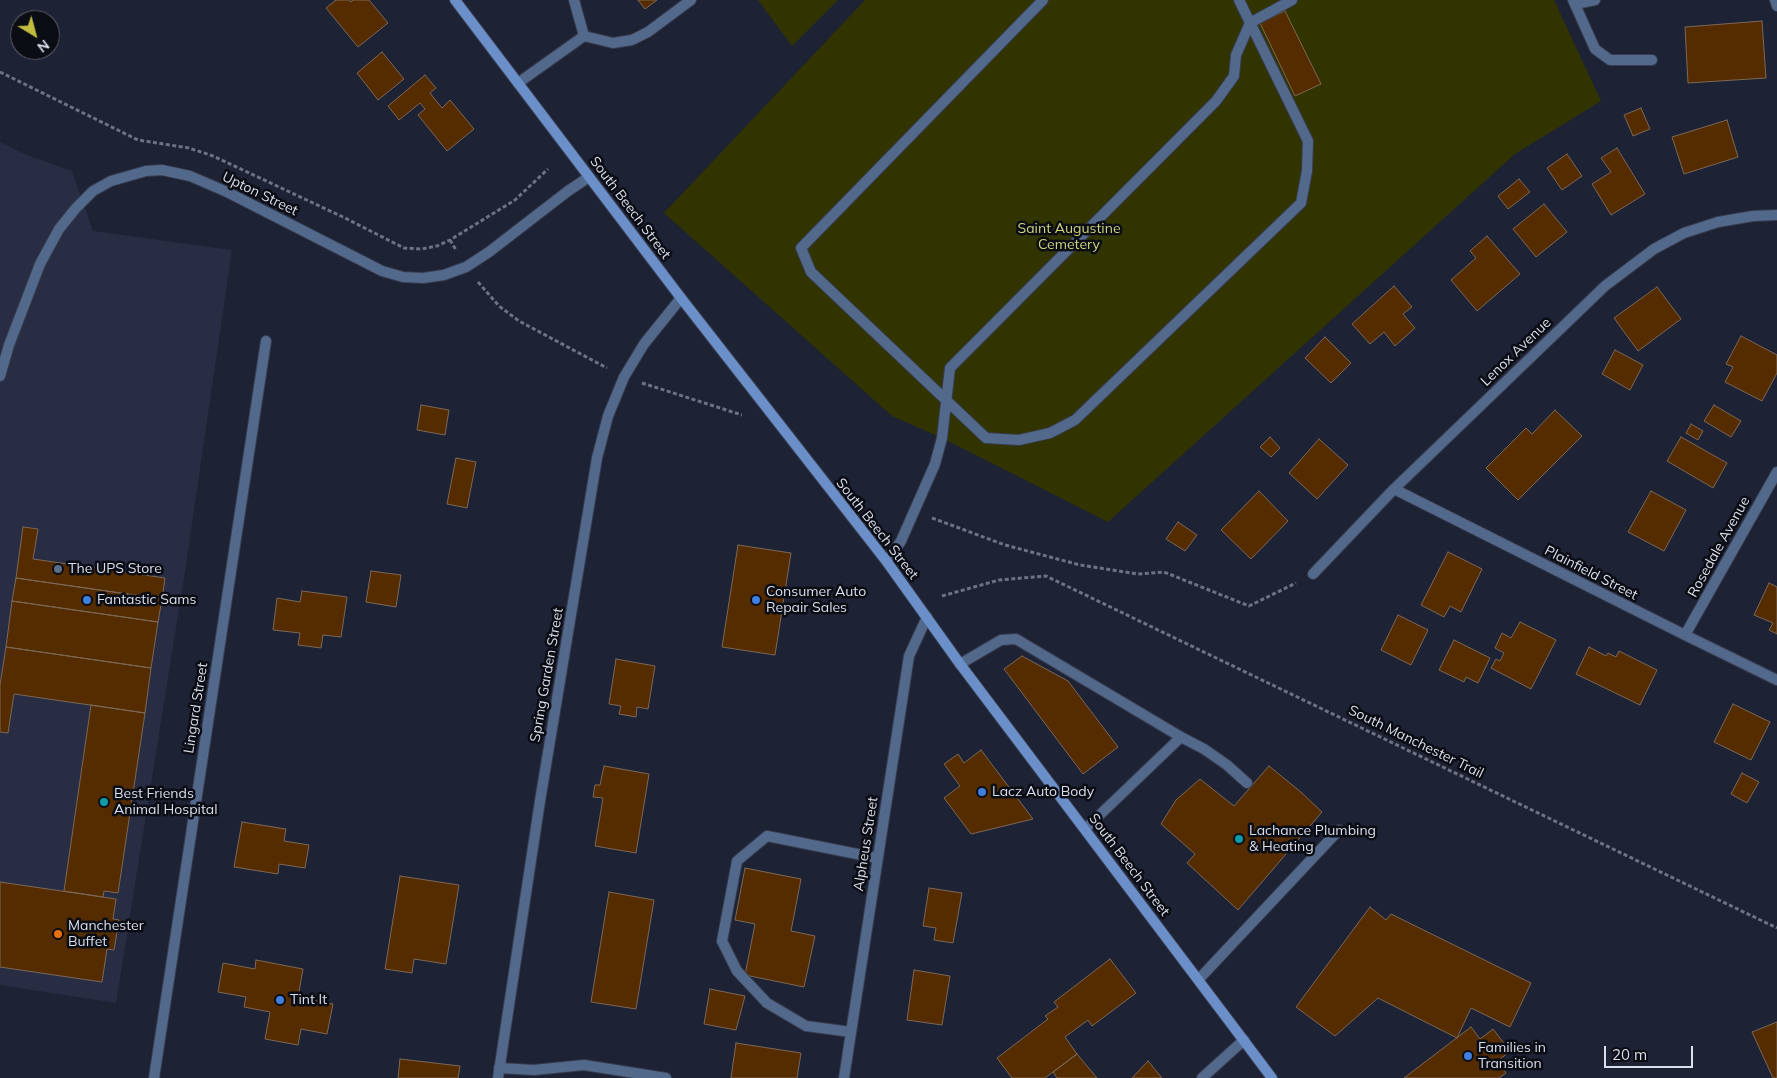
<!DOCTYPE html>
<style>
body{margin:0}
#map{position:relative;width:1777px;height:1078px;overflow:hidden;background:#1e2235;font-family:Mulish,sans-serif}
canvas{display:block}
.north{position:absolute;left:10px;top:10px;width:50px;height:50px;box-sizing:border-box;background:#0b0d15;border:1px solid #5e616b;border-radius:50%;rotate:143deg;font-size:14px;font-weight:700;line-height:20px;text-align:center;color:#dbdeeb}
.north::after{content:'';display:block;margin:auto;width:18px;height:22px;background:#c3bd3f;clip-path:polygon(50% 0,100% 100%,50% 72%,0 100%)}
.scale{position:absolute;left:1604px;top:1046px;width:89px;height:22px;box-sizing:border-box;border:2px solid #dbdeeb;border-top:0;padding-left:6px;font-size:15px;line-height:18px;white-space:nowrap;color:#dbdeeb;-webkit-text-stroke:4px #0b0d15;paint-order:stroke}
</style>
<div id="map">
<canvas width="1777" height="1078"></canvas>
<div class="north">N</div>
<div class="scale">20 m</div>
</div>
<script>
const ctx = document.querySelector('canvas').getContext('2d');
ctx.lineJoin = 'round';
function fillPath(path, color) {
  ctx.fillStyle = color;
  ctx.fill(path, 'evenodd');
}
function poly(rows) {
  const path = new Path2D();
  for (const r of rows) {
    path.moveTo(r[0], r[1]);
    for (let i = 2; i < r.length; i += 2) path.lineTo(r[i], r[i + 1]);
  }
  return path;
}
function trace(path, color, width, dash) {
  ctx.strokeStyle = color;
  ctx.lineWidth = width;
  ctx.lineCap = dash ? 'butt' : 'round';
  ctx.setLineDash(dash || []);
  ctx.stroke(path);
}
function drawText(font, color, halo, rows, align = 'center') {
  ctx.font = font + ' Mulish,sans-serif';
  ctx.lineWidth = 5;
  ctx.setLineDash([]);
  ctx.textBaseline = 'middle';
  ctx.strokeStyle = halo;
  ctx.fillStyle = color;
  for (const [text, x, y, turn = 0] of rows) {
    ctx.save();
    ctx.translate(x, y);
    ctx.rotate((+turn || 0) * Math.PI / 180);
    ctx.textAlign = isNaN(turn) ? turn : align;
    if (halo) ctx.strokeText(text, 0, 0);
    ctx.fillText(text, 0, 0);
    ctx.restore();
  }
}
fillPath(poly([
 [0,142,24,154,72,171,93,231,232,250,185,571,116,1003,0,985]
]), '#282d44');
fillPath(poly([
 [758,0,838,0,792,46],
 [865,0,1554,0,1601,101,1515,154,1108,522,942,438,892,416,664,213]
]), '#323400');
const building = poly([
 [336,0,350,0,351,2,353,0,369,0,388,23,358,47,326,8,336,0],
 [638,0,657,0,645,9,638,0],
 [1285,11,1321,84,1295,96,1260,23,1285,11],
 [1762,21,1766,78,1688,83,1685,27,1762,21],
 [382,52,404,79,378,100,357,73,382,52],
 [425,75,436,88,430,93,442,108,450,100,474,129,447,151,418,115,425,109,420,103,399,120,388,106,425,75],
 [1641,108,1650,129,1633,136,1624,115,1641,108],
 [1727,120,1738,157,1684,174,1672,137,1727,120],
 [1617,148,1645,194,1611,215,1592,184,1611,172,1601,158,1617,148],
 [1567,154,1582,176,1562,190,1547,168,1567,154],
 [1519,179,1530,192,1508,209,1498,196,1519,179],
 [1544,204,1567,232,1536,257,1513,229,1544,204],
 [1487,236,1520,274,1477,311,1451,280,1476,258,1470,251,1487,236],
 [1394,286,1412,307,1403,314,1415,328,1395,346,1384,332,1370,344,1352,324,1394,286],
 [1657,287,1681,319,1638,351,1614,318,1657,287],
 [1741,336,1777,355,1777,373,1762,401,1725,382,1733,367,1726,364,1741,336],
 [1325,337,1351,363,1331,383,1305,358,1325,337],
 [1615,350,1643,365,1630,390,1602,374,1615,350],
 [421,405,449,410,445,435,417,430,421,405],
 [1714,405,1741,421,1731,437,1704,421,1714,405],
 [1555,410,1582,436,1518,500,1486,468,1526,428,1532,434,1555,410],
 [1691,424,1703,431,1698,440,1686,433,1691,424],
 [1270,437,1280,448,1271,457,1260,447,1270,437],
 [1681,437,1727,463,1713,488,1667,461,1681,437],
 [1319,439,1348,465,1317,499,1289,473,1319,439],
 [456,458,476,462,467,508,447,504,456,458],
 [1259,491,1288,521,1251,559,1221,530,1259,491],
 [1651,491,1686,510,1664,551,1628,532,1651,491],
 [1178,522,1197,535,1185,551,1166,539,1178,522],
 [23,527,38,529,33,559,165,578,162,599,16,578,23,527],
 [738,545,791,553,775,655,722,647,738,545],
 [1448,552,1482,569,1461,612,1450,606,1444,617,1421,605,1448,552],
 [371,571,401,575,396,607,366,602,371,571],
 [16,578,162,599,158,622,12,601,16,578],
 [1769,583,1777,587,1777,634,1769,630,1773,623,1754,615,1769,583],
 [302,591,347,597,341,637,323,635,321,648,298,645,300,633,273,630,277,598,300,602,302,591],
 [12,601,158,622,151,668,6,647,12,601],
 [1398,615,1428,630,1411,665,1381,650,1398,615],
 [1520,622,1556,640,1531,689,1491,668,1496,659,1500,661,1504,653,1495,648,1502,633,1511,638,1520,622],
 [1454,640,1490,658,1478,683,1466,677,1464,682,1439,670,1454,640],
 [6,647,151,668,145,713,14,694,8,733,0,732,0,685,6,647],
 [1589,647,1606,656,1608,653,1616,657,1619,651,1657,670,1640,705,1576,674,1589,647],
 [1022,656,1068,681,1118,747,1083,774,1004,669,1022,656],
 [616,659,655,666,648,709,637,707,636,717,619,714,621,706,609,704,616,659],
 [1733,704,1770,722,1751,760,1714,742,1733,704],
 [91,705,145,713,118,893,104,891,103,897,64,891,91,705],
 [981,750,1033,819,971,834,944,798,960,786,944,764,958,754,964,763,981,750],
 [604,766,649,774,636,853,595,846,603,798,593,797,595,785,600,785,604,766],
 [1269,766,1302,793,1322,812,1238,910,1187,863,1195,854,1161,824,1176,800,1200,779,1234,806,1269,766],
 [1742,773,1759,782,1747,803,1731,794,1742,773],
 [242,822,286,829,284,841,309,845,305,868,279,864,278,874,234,867,242,822],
 [745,868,801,879,791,931,815,936,804,987,745,975,755,924,735,920,745,868],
 [400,876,459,885,446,964,414,959,412,973,385,969,400,876],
 [0,882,116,899,113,919,119,920,114,950,107,949,102,982,0,967,0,882],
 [929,888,962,893,953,943,934,940,936,928,923,926,929,888],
 [609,892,654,900,636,1009,591,1002,609,892],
 [1370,907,1386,920,1391,914,1531,983,1510,1027,1471,1008,1457,1038,1378,998,1335,1036,1296,1007,1370,907],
 [1110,959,1136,993,1092,1026,1088,1020,1065,1037,1077,1054,1045,1078,1012,1078,997,1058,1048,1019,1045,1016,1058,1007,1054,1002,1110,959],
 [256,960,303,969,298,997,333,1004,327,1034,301,1029,298,1045,265,1039,270,1012,244,1007,246,997,218,992,223,963,255,969,256,960],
 [914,970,950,976,942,1025,907,1020,914,970],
 [710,989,745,996,736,1030,704,1024,710,989],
 [1777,1022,1777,1078,1773,1078,1752,1032,1777,1022],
 [1471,1027,1480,1039,1493,1029,1510,1051,1498,1061,1506,1073,1499,1078,1404,1078,1471,1027],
 [736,1043,801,1053,797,1078,731,1078,736,1043],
 [1077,1054,1097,1078,1057,1078,1053,1072,1077,1054],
 [400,1059,460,1066,458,1078,398,1078,400,1059],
 [1148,1061,1162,1078,1132,1078,1148,1061]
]);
fillPath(building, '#542c00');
trace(building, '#7c6857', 1);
const lane = poly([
 [574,0,584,36],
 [1043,0,801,248,811,272,986,438,1019,440,1050,433,1075,420,1301,203,1307,171,1308,141,1239,0],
 [1573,0,1595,49,1610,60,1652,60],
 [1775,0,1777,6],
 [1575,4,1595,0],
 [518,83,584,36,613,43,632,40,648,32,691,0],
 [887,562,901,541,935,464,942,438,950,368,1216,101,1234,76,1236,55,1250,23,1292,0],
 [960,664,1001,640,1016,639,1181,737,1085,829],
 [1181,737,1204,749,1227,765,1247,783],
 [1199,979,1339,830],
 [851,1032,806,1026,767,1003,737,971,722,941,737,861,767,836,877,858],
 [499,1068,534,1070,584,1065,666,1078],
 [1202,1078,1244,1040]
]);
const street = poly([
 [0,376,9,345,40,264,59,229,76,208,93,191,111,181,146,171,162,170,190,176,227,192,382,271,403,277,423,278,444,275,466,267,489,252,568,191,589,177],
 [1394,489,1685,635,1777,680],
 [1313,574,1394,489,1605,286,1654,249,1684,233,1718,222,1753,216,1777,215],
 [1685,635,1777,472],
 [154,1078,266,341],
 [498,1078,540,801,597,458,608,416,624,377,644,344,681,298],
 [844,1078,909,656,927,617]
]);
const secondary = poly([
 [455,0,681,298,887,562,960,664,1272,1078]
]);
trace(lane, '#383c4e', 12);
trace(street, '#383c4e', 12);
trace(secondary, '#383c4e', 12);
trace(poly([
 [0,72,138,140,189,148,213,156,343,217,404,248,422,249,437,246,450,240,515,200,548,169],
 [450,240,456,250],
 [478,282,499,306,519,321,607,368],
 [642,383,742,415],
 [932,518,1005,545,1080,565,1138,574,1164,572,1249,606,1296,583],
 [942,596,999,580,1046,576,1777,928]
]), '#6e7282', 3, [4, 2.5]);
trace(lane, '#52698c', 10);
trace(street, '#52698c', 10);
trace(secondary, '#6b90c9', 10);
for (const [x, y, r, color] of [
 [58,569,5,"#5c6f8a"],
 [87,600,5,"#3f7fe0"],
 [756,600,5,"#3f7fe0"],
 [982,792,5,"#3f7fe0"],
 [104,802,5,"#0f9aa8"],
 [1239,839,5,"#0f9aa8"],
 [58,934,5,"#e8710a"],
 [280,1000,5,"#3f7fe0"],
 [1468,1056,5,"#3f7fe0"]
]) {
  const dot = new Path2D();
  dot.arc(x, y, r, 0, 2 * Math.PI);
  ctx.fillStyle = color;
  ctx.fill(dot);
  trace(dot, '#0b0d15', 2);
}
drawText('14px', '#dbdeeb', '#0b0d15', [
 ["Upton Street",260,194,26],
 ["South Beech Street",630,208,53],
 ["Lenox Avenue",1516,352,-44],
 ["South Beech Street",877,529,52],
 ["Rosedale Avenue",1719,547,-61],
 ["Plainfield Street",1591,573,27],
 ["Spring Garden Street",547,675,-80],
 ["Lingard Street",196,708,-81],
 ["South Manchester Trail",1416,742,26],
 ["Alpheus Street",866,844,-81],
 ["South Beech Street",1129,865,53]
]);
drawText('14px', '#cfd47e', '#0b0d15', [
 ["Saint Augustine",1069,229],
 ["Cemetery",1069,245]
]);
drawText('14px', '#dbdeeb', '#0b0d15', [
 ["The UPS Store",68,569],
 ["Consumer Auto",766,592],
 ["Repair Sales",766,608],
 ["Fantastic Sams",97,600],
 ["Lacz Auto Body",992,792],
 ["Best Friends",114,794],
 ["Animal Hospital",114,810],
 ["Lachance Plumbing",1249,831],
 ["& Heating",1249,847],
 ["Manchester",68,926],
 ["Buffet",68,942],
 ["Tint It",290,1000],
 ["Families in",1478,1048],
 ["Transition",1478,1064]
], 'left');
</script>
